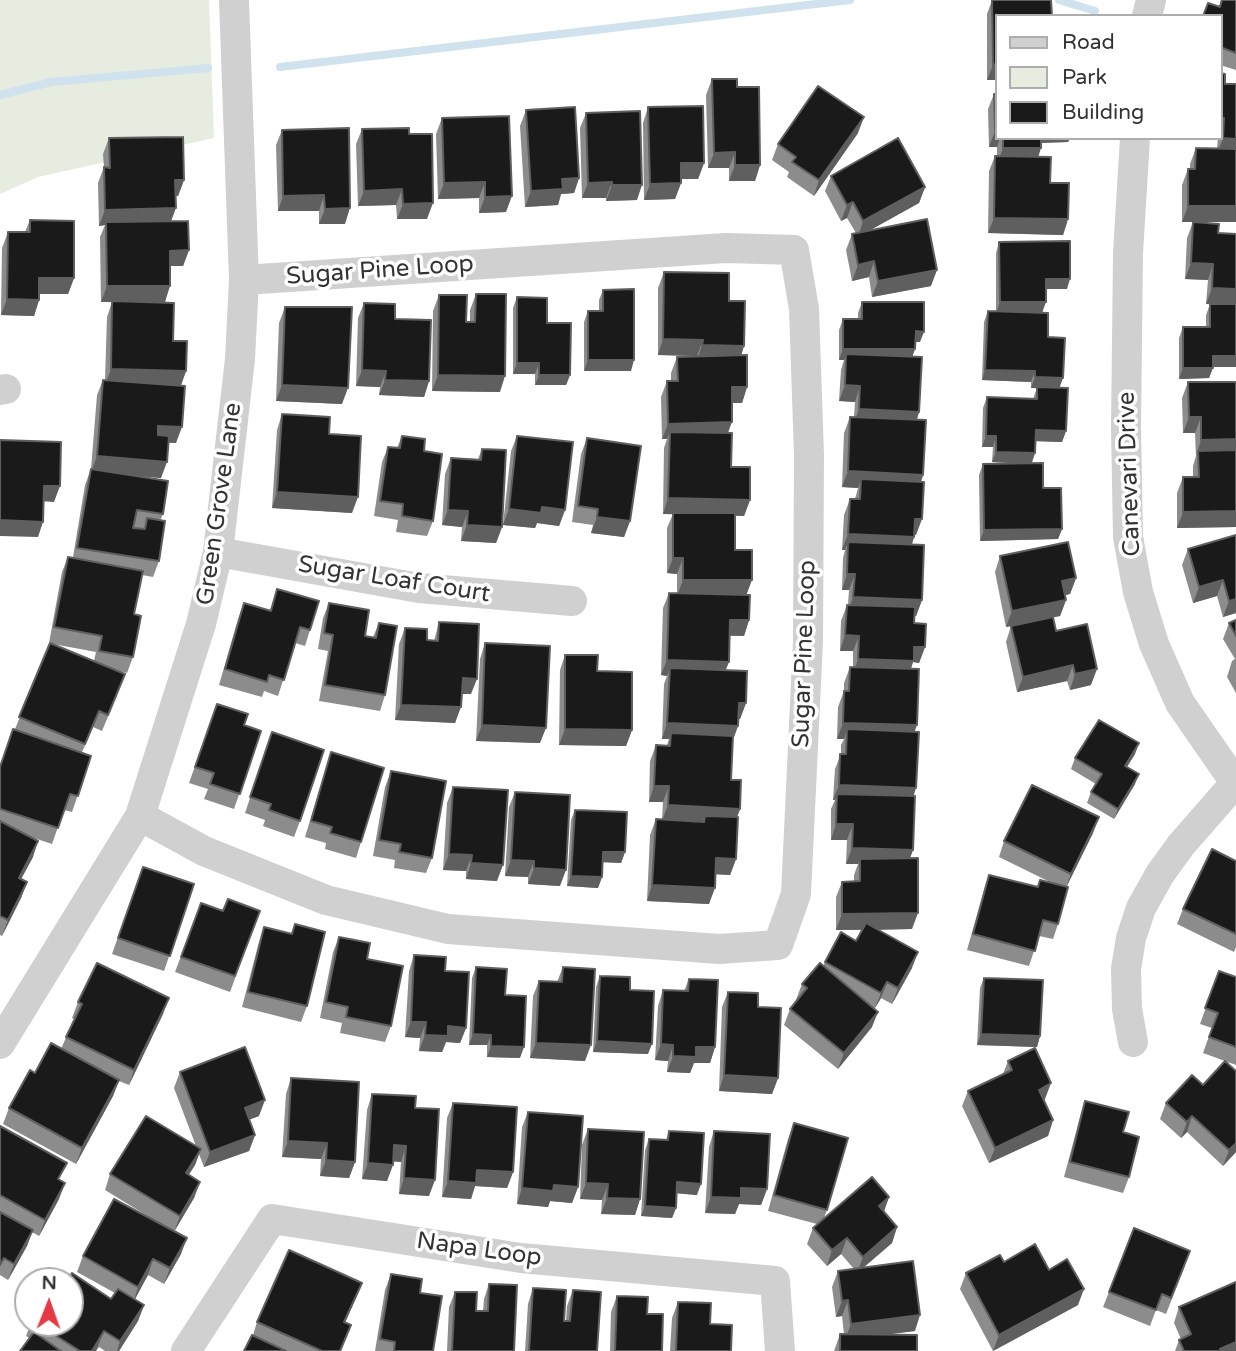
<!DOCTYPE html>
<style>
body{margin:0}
#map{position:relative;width:1236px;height:1351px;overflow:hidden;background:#fff;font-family:"Varela Round",sans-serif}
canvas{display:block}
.legend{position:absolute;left:995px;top:14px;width:228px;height:126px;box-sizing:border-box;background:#fff;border:2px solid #adadad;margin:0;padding:9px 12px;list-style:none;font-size:21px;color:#333}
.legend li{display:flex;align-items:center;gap:14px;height:35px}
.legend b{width:35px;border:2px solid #adadad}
.north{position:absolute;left:14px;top:1267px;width:70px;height:70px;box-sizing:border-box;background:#fff;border:2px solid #adadad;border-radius:50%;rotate:1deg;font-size:19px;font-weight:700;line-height:28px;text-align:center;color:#333}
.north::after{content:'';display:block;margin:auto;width:24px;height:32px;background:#e63946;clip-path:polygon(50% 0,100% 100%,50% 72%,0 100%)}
</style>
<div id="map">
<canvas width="1236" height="1351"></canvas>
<ul class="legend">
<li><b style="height:9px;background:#d0d0d0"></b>Road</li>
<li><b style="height:19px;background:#e6ecdf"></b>Park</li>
<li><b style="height:19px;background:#1a1a1a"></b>Building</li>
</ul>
<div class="north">N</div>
</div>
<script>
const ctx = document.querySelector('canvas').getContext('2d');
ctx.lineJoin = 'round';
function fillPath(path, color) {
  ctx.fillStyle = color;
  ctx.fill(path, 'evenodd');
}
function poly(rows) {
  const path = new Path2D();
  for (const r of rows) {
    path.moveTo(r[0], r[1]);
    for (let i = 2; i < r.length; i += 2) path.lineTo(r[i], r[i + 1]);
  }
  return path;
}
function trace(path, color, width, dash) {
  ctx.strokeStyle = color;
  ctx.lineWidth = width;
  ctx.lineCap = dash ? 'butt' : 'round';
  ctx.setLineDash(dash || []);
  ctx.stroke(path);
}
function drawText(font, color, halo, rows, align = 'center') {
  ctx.font = font + ' "Varela Round",sans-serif';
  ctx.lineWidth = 7;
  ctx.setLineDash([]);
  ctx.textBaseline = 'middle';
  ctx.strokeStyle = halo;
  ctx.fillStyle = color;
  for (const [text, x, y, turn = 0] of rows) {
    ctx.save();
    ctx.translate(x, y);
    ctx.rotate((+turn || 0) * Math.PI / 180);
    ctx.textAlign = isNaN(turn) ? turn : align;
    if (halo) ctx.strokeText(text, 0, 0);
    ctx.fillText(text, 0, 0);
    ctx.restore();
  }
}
fillPath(poly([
 [0,0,209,0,214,138,38,177,0,194]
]), '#e6ecdf');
trace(poly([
 [1059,0,1095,11],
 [280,67,850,0],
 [0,95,51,82,208,68]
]), '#cfe2ee', 8);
trace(poly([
 [1147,16,1151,0],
 [1135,138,1128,253,1126,428,1128,537,1138,592,1154,644,1180,703,1236,784],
 [0,390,6,389],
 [218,552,419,588,572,601],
 [140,816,204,851,326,900,448,929,719,949,778,945,796,894,808,641,809,455,804,309,794,250,726,248,244,280],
 [1133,1042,1127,1009,1126,969,1131,938,1141,908,1160,874,1181,845,1235,783],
 [0,1044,140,816,201,624,218,552,240,359,244,280,234,0],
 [186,1351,272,1219,521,1258,775,1281,780,1351]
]), '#d0d0d0', 30);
fillPath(poly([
 [992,0,1051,0,996,16,996,80,987,80,987,14],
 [1221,0,1236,0,1236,70,1220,65,1220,16,1219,7],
 [1220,73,1225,84,1236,84,1236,222,1182,222,1182,185,1188,169,1190,169,1190,164,1196,148,1217,148,1218,138,1220,138],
 [712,79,737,87,760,165,755,181,729,181,729,168,708,168,706,95],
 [994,94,996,138,1070,138,1068,142,1041,143,1038,157,1068,219,1063,235,988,233,989,171,995,156,997,156,997,147,989,147,988,109],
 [648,107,704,163,698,179,681,179,681,183,675,199,644,200,643,123],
 [526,110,579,178,574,193,561,194,558,205,525,207,520,126],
 [586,113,637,200,606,201,606,198,582,198,580,128],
 [442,118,506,212,479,213,479,198,438,199,436,134],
 [362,129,409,134,427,219,397,219,396,205,358,206,356,144],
 [282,130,345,224,319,224,319,211,278,211,276,145],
 [858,133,814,196,787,177,789,172,772,160,778,144],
 [109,138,184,180,178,196,175,196,171,221,189,250,183,266,170,266,165,302,134,302,173,341,186,371,181,386,176,443,168,443,161,478,129,475,163,514,160,521,159,561,153,577,142,575,134,614,133,657,127,673,119,671,119,690,102,731,93,727,82,752,91,756,72,812,64,810,52,844,31,837,33,857,21,879,27,882,21,898,2,936,0,935,0,766,50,643,49,643,62,572,68,557,73,557,85,485,91,469,97,395,103,380,105,380,107,317,112,302,101,302,100,237,105,225,99,226,98,183,104,167,103,154],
 [53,644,96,652,94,661],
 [831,176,925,187,919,203,868,231,931,286,872,297,869,277,852,281,846,250,852,234,856,233,847,218,841,221,825,191],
 [30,220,74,278,68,294,39,294,39,300,34,316,1,315,2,248,8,232,25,232],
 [1193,222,1218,233,1236,234,1236,367,1213,367,1209,378,1179,379,1179,338,1183,327,1206,327,1206,315,1210,304,1212,304,1206,304,1208,280,1185,279,1187,238],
 [999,242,1067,289,1046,289,1042,313,1060,388,1066,431,1062,442,1035,441,1035,453,1032,463,1062,529,1058,539,980,541,979,475,983,464,1011,463,992,462,993,447,982,447,983,408,987,397,1033,399,1037,388,1031,388,1031,382,982,380,984,322,988,311,996,311,996,253],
 [664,272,729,301,744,346,741,355,747,387,742,403,732,403,728,433,731,467,750,500,744,516,735,515,735,550,747,595,749,620,744,636,730,636,725,670,746,703,740,719,739,719,738,726,733,740,731,780,740,809,737,817,736,859,730,875,715,874,709,904,647,901,650,835,656,819,662,820,663,802,649,802,650,761,656,745,667,745,669,739,662,739,664,684,667,676,661,675,663,608,669,593,677,593,677,574,667,573,667,528,673,514,663,514,664,448,667,439,662,439,661,397,667,381,671,381,671,373,677,357,697,356,658,355,658,288],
 [603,290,631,371,584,371,584,322,588,311,599,311,599,300],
 [476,294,500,392,432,391,433,311,439,295,466,322,470,322,470,310],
 [517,297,570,375,566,385,535,385,535,374,513,374,513,308],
 [862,302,920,342,915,342,915,349,912,357,919,412,917,420,923,475,921,482,916,535,915,534,912,544,922,600,916,616,915,616,914,623,925,647,919,663,913,662,911,669,915,732,913,850,910,858,912,929,878,930,912,968,892,1004,881,998,875,1008,872,1007,872,1027,838,1069,784,1025,790,1009,796,1000,802,984,823,966,825,962,856,941,863,930,836,930,836,897,842,882,854,882,854,875,858,864,846,864,847,840,831,840,831,809,835,800,833,800,835,769,841,754,841,745,844,739,837,739,838,707,844,691,844,683,850,667,853,667,853,651,840,651,841,621,847,605,848,605,849,590,842,590,843,558,845,550,842,550,844,515,850,499,855,499,858,488,842,487,844,433,850,417,854,417,855,402,839,401,841,370,844,360,839,360,839,330,843,319,858,319,858,313],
 [364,303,395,319,429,381,424,397,379,395,380,387,356,386,358,318],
 [285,307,342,404,276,401,279,323],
 [1188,382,1236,382,1236,527,1177,528,1177,493,1183,477,1193,477,1193,466,1196,456,1195,433,1183,433,1182,398],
 [282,414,329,434,352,513,272,508,277,430],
 [402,436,424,451,433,521,427,536,396,532,398,520,374,516,382,462,388,447,397,448],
 [517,436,565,510,559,526,537,523,535,528,503,525,511,451],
 [587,438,630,521,624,537,591,533,593,525,572,522,581,454],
 [482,449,502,527,496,543,461,541,462,527,442,525,445,474,451,458,478,459],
 [1236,535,1236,613,1223,617,1217,596,1193,603,1182,565,1188,549],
 [1000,556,1076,578,1070,594,1065,595,1066,600,1060,616,1053,617,1056,631,1091,685,1070,690,1067,681,1017,692,1006,642,1011,626,1033,621,1006,627,995,572],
 [277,589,310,630,305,646,295,643,278,696,264,691,262,697,219,685,238,619,244,603,270,610],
 [329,603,365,636,373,637,379,623,385,695,380,711,319,701,328,651,318,649,323,618],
 [1236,620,1236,693,1227,677,1232,661,1235,659,1223,639,1229,623],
 [439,622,471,694,462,694,455,723,395,720,399,644,405,628,427,640,434,641],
 [485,643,540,743,476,741,480,659],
 [565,655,597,671,632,730,626,746,559,745,560,670],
 [217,704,244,725,261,731,234,809,204,799,208,789,189,783],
 [272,732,300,821,294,837,263,826,265,820,245,813],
 [331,752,361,842,356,858,325,849,326,843,305,837],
 [1135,754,1127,767,1135,784,1114,819,1087,803,1091,792,1096,784,1071,769,1075,758],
 [391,771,432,858,426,873,394,868,395,860,373,856,385,787],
 [453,787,497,881,466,879,466,871,443,870,447,803],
 [515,792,560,886,528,884,528,877,505,876,509,807],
 [575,810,625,852,621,863,602,862,602,877,598,888,567,886,571,820],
 [1093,833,1066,887,1058,924,1053,939,1039,936,1029,966,967,950,984,890,989,875,1037,887,1040,880,1052,883,999,857,1004,841],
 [1236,861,1236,947,1234,952,1177,924,1183,909],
 [143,867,194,884,164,971,112,954],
 [201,903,223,911,260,911,230,992,175,972],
 [295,924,307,1006,301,1022,242,1007,259,942,264,927,291,934],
 [339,937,367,959,391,1026,385,1042,340,1033,342,1023,320,1018,333,952],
 [414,955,445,971,466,1028,460,1043,446,1042,442,1052,419,1051,420,1038,405,1037,409,971],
 [476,967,505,995,520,1058,487,1057,487,1045,469,1045,472,978],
 [563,967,585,1061,530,1058,533,996,539,981,557,982],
 [1219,971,1236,977,1236,1065,1203,1053,1212,1028,1200,1024],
 [600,976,630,990,648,1054,593,1052,596,987],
 [984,978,1040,1036,1037,1047,977,1045,980,988],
 [689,979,715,1047,710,1063,694,1063,690,1073,667,1072,668,1061,655,1060,658,1006,663,990,684,991],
 [728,992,758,1007,778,1078,772,1094,719,1091,722,1007],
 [78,1002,163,1014,129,1085,119,1081,113,1096,76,1164,3,1124,9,1108,35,1073,61,1049,74,1019,72,1018],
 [1008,1061,1045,1099,1044,1100,1053,1120,1048,1136,989,1163,962,1106,968,1091,1003,1074],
 [180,1072,259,1116,249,1120,255,1135,249,1151,204,1167,199,1154,195,1165,188,1175,200,1182,194,1198,174,1231,181,1254,164,1284,148,1275,134,1299,144,1305,138,1321,119,1351,105,1351,99,1347,96,1351,20,1351,29,1338,26,1336,31,1323,70,1323,111,1299,115,1293,77,1272,83,1256,167,1228,105,1190,110,1174,196,1146,174,1088],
 [291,1078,355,1162,349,1178,320,1176,321,1159,282,1157,286,1094],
 [1203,1085,1236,1152,1223,1166,1187,1132,1181,1138,1160,1119,1166,1103],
 [372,1094,415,1108,429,1196,399,1194,401,1162,393,1161,387,1181,362,1179,367,1110],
 [1085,1101,1123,1132,1129,1177,1123,1193,1064,1177,1080,1117],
 [453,1103,513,1172,507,1188,475,1186,471,1199,442,1197,447,1118],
 [528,1112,578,1187,572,1203,550,1201,548,1207,517,1204,522,1127],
 [794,1123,827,1210,824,1218,889,1197,884,1212,897,1227,892,1243,863,1268,915,1331,887,1334,917,1351,834,1351,840,1334,844,1334,842,1316,836,1317,832,1287,838,1271,854,1269,841,1254,827,1266,807,1244,813,1228,817,1224,768,1211,788,1139],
 [0,1126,60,1181,59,1199,39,1236,32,1232,27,1246,8,1280,0,1275],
 [588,1129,640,1199,635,1215,601,1214,602,1200,580,1199,582,1145],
 [669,1131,697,1195,676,1193,676,1208,672,1218,641,1216,645,1150,649,1139,666,1140],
 [714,1131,767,1189,761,1205,739,1204,735,1214,705,1213,709,1147],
 [1004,1262,1049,1270,1078,1305,993,1351,960,1289,966,1273],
 [1185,1266,1166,1314,1156,1310,1150,1326,1103,1307,1109,1292],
 [391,1274,420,1293,433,1351,375,1351,385,1290],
 [362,1283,345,1323,351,1325,341,1351,244,1351,253,1335,257,1322],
 [489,1284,514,1351,447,1351,449,1307,455,1292,476,1311,483,1311,484,1299],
 [533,1288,564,1321,566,1321,567,1306,573,1290,597,1351,525,1351,528,1304],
 [617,1296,647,1314,662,1351,610,1351,611,1312],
 [678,1302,710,1324,731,1351,670,1351,672,1318],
 [1179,1307,1236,1351,1175,1351,1179,1340,1181,1339,1174,1323]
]), '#8c8c8c');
fillPath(poly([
 [996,64,996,80,987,80,993,65],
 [864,117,858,133,814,196,819,180],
 [995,131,996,131,996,138,1000,138,997,147,989,147],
 [1037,138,1070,138,1068,142,1036,143],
 [1223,138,1236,139,1236,155,1217,154],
 [1003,148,1041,148,1036,164,997,164],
 [735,152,729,168,708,168,714,153],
 [681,163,704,163,698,179,675,179],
 [735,165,760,165,755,181,729,181],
 [579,178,574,193,561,194,558,205,525,207,531,191,562,179],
 [175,180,184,180,178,196,169,196],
 [485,182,479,198,438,199,444,183],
 [612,182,606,198,582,198,588,183],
 [681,183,675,199,644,200,650,184],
 [612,185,642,185,637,200,606,201],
 [925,187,919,203,858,237,863,221],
 [402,189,396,205,358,206,364,191],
 [324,195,319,211,278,211,283,196],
 [512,196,506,212,479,213,485,197],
 [853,202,847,218,841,221,847,205],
 [433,203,427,219,397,219,403,204],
 [1188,206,1236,206,1236,222,1182,222],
 [176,208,170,224,106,222,105,225,99,226,105,210],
 [350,208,345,224,319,224,325,209],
 [994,218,1068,219,1063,235,988,233],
 [189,250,183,266,165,266,170,251],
 [874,261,869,277,852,281,858,265],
 [1191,263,1213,264,1208,280,1185,279],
 [937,270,931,286,872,297,878,281],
 [39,278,74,278,68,294,34,294],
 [1046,279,1070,279,1067,289,1042,289],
 [107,286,170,286,165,302,101,302],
 [1212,288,1236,289,1236,305,1206,304],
 [7,299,39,300,34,316,1,315],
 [1000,302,1046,302,1042,313,996,313],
 [916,331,924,332,920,342,912,342],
 [663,339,703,340,697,356,658,355],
 [702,345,744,346,739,362,697,361],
 [843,349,915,349,911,360,846,354,844,360,839,360],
 [1213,356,1236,356,1236,367,1209,367],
 [588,360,634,360,631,371,584,371],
 [517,363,539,363,535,374,513,374],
 [1183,368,1213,368,1209,378,1179,379],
 [111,369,186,371,180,387,105,385],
 [362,370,386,371,380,387,356,386],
 [985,370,1035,371,1031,382,982,380],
 [438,375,505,376,500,392,432,391],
 [539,375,570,375,566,385,535,385],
 [1035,377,1063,378,1059,389,1031,388],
 [385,380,429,381,424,397,379,395],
 [282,385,348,388,342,404,276,401],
 [845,385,860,386,855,402,839,401],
 [732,387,747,387,742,403,726,403],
 [859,409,919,412,914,427,853,425],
 [1189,417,1201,417,1195,433,1183,433],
 [732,422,726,438,670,432,667,439,662,439,668,424],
 [158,426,182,427,176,443,153,441],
 [1036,430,1066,431,1062,442,1032,441],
 [986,436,996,436,993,447,982,447],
 [1236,439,1236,455,1198,451,1196,456,1201,440],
 [996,452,1035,453,1031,464,992,462],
 [97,456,167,462,161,478,91,472],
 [848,471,923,475,918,490,861,479,858,488,842,487],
 [44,486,60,486,54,502,39,501],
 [277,492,358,497,352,513,272,508],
 [668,498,750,500,744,516,663,514],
 [542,507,565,510,559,526,537,523,535,528,503,525,509,509],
 [448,510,468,511,462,527,442,525],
 [1236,511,1236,527,1177,528,1183,512],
 [597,517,630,521,624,537,591,533],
 [915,519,922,519,916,535,910,534],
 [0,520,43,522,38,537,0,536],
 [467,525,502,527,496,543,461,541],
 [1062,529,1058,539,980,541,984,530],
 [848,534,914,537,909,553,848,542,845,550,842,550],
 [673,558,683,558,677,574,667,573],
 [847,574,855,574,849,590,842,590],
 [1076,578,1070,594,1056,597,1062,581],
 [683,580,752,580,746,596,677,596],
 [1223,580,1217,596,1193,603,1199,587],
 [853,597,922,600,916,616,848,613],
 [1236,599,1236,613,1223,617,1229,601],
 [1066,600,1060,616,1006,627,1012,611],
 [730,620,749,620,744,636,724,635],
 [845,635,859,636,853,651,840,651],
 [914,647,925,647,919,663,913,662,908,677,853,675,858,659],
 [667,660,729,662,723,677,670,668,667,676,661,675],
 [1073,665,1067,681,1017,692,1023,677],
 [1097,669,1091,685,1070,690,1075,674],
 [463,678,477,679,471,694,457,694],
 [739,703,746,703,740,719,734,719],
 [401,705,461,707,455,723,395,720],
 [667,723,738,726,732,742,671,733,669,739,662,739],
 [843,723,917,725,911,741,847,729,844,739,837,739],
 [482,725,546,728,540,743,476,741],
 [565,729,632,730,626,746,559,745],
 [1139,743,1135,754,1121,776,1125,766],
 [1139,774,1135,784,1114,819,1118,809],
 [839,785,916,788,911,804,837,794,835,800,833,800],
 [654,786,669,786,663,802,649,802],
 [668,805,740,809,734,825,705,816,702,823,662,821],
 [1099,817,1093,833,1065,890,1071,874],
 [836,824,853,824,847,840,831,840],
 [38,841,33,857,13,894,19,878],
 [852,848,913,850,907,866,860,859,858,864,846,864],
 [603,852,625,852,621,863,599,862],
 [449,854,472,855,466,871,443,870],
 [716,858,736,859,730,875,711,874],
 [511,860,534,861,528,877,505,876],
 [471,863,503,865,497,881,466,879],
 [534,868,566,870,560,886,528,884],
 [571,876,602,877,598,888,567,886],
 [27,882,21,898,2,936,8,920],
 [652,885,715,888,709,904,647,901],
 [918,913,912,929,836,930,842,914],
 [918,952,912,968,892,1004,898,988],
 [887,982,881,998,875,1008,881,993],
 [169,998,163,1014,129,1085,134,1070],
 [878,1012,872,1027,838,1069,844,1053],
 [411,1022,426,1022,420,1038,405,1037],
 [448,1026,466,1028,460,1043,446,1042,442,1052,419,1051,425,1035],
 [473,1034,491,1035,487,1045,469,1045],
 [981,1034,1040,1036,1037,1047,977,1045],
 [597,1041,652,1044,648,1054,593,1052],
 [536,1043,591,1045,585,1061,530,1058],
 [661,1044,673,1045,668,1061,655,1060],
 [491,1046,524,1047,520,1058,487,1057],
 [696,1047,715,1047,710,1063,694,1063,690,1073,667,1072,673,1056],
 [724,1075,778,1078,772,1094,719,1091],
 [119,1080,113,1096,76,1164,82,1148],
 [1051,1083,1045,1099,1033,1105,1039,1090],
 [265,1100,259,1116,239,1123,245,1108],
 [1192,1116,1187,1132,1181,1138,1187,1122],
 [1053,1120,1048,1136,989,1163,995,1148],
 [255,1135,249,1151,204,1167,210,1152],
 [288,1141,327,1143,321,1159,282,1157],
 [1236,1143,1236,1152,1223,1166,1229,1150],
 [394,1145,406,1146,401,1162,389,1161],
 [201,1149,195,1165,180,1189,186,1173],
 [326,1160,355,1162,349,1178,320,1176],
 [368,1163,393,1165,387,1181,362,1179],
 [477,1170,513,1172,507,1188,475,1186,471,1199,442,1197,448,1181],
 [404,1178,435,1180,429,1196,399,1194],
 [200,1182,194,1198,174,1232,180,1216],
 [677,1182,701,1184,697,1195,673,1193],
 [65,1183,59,1199,39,1236,45,1220],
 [586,1183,608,1184,602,1200,580,1199],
 [554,1185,578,1187,572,1203,550,1201,548,1207,517,1204,522,1188],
 [741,1188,767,1189,761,1205,739,1204,735,1214,705,1213,711,1197],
 [889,1197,883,1213,879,1206],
 [607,1198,640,1199,635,1215,601,1214],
 [645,1206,676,1208,672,1218,641,1216],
 [897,1227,892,1243,857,1273,863,1257],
 [33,1230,27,1246,8,1280,14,1264],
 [187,1238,181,1254,164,1284,170,1268],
 [847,1238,841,1254,827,1266,832,1250],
 [153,1259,148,1275,133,1303,138,1287],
 [362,1283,356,1298,338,1338,344,1322],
 [1084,1289,1078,1305,993,1351,999,1335],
 [848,1300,842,1316,836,1317,842,1301],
 [144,1305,138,1321,119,1351,117,1351,120,1341],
 [920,1315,915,1331,845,1340,851,1324],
 [104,1331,96,1351,92,1351],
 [1236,1342,1236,1351,1220,1351,1220,1349]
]), '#5f5f5f');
const building = poly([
 [992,0,1051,0,1052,16,996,16,996,64,993,65,992,0],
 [1222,0,1236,0,1236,53,1220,47,1220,16,1203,16,1208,3,1220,7,1222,0],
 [1220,73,1225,74,1225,84,1236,84,1236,139,1223,138,1224,118,1220,118,1220,73],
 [712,79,737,79,737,87,759,87,760,165,735,165,735,152,714,153,712,79],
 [818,86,864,117,819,180,792,162,796,157,778,144,818,86],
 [994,94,996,94,996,131,995,131,994,94],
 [703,106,704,163,681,163,681,183,650,184,648,107,703,106],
 [575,107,579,178,562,179,563,189,531,191,526,110,575,107],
 [640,111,642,185,612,185,612,182,588,183,586,113,640,111],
 [509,116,512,196,485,197,485,182,444,183,442,118,509,116],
 [349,128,350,208,325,209,324,195,283,196,282,130,349,128],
 [409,128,409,134,432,134,433,203,403,204,402,189,364,191,362,129,409,128],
 [183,137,184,180,175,180,176,208,105,210,104,167,110,168,109,138,183,137],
 [898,138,925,187,863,221,853,202,847,205,831,176,898,138],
 [1003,138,1041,138,1041,148,1003,148,1003,138],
 [1196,148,1236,149,1236,206,1188,206,1188,169,1195,169,1196,148],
 [995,156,1051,157,1050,183,1069,183,1068,219,994,218,995,156],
 [927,219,937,270,878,281,874,261,858,265,852,234,927,219],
 [30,220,74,221,74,278,39,278,39,300,7,299,8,232,30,232,30,220],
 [188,221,189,250,170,251,170,286,107,286,106,222,188,221],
 [1193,222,1219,224,1218,233,1236,234,1236,289,1212,288,1213,264,1191,263,1193,222],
 [1070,241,1070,279,1046,279,1046,302,1000,302,999,242,1070,241],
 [664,272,729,273,729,301,745,301,744,346,702,345,703,340,663,339,664,272],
 [634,289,634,360,588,360,588,311,603,311,603,290,634,289],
 [476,294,506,294,505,376,438,375,439,295,467,295,466,322,475,322,476,294],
 [517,297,547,298,547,323,571,323,570,375,539,375,539,363,517,363,517,297],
 [112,301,174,303,173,341,187,341,186,371,111,369,112,301],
 [862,302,924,302,924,332,916,331,915,349,843,349,843,319,862,319,862,302],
 [364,303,395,304,395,319,431,320,429,381,385,380,386,371,362,370,364,303],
 [1210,304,1236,304,1236,356,1213,356,1213,368,1183,368,1183,327,1210,327,1210,304],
 [285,307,352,307,348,388,282,385,285,307],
 [988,311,1048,313,1048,337,1065,338,1063,378,1035,377,1035,371,985,370,988,311],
 [846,354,922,357,919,412,859,409,860,386,845,385,846,354],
 [747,355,747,387,732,387,732,422,668,424,667,381,678,381,677,357,747,355],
 [103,380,185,386,182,427,158,426,158,435,169,436,167,462,97,456,103,380],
 [1188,382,1236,382,1236,439,1201,440,1201,417,1189,417,1188,382],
 [1037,387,1068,388,1066,431,1036,430,1035,453,996,452,996,436,986,436,987,397,1037,399,1037,387],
 [282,414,330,417,329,434,361,436,358,497,277,492,282,414],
 [850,417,926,420,923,475,848,471,850,417],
 [670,432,732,433,731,467,750,467,750,500,668,498,670,432],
 [402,436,425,439,424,451,442,454,433,521,402,516,403,504,380,501,388,447,400,448,402,436],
 [517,436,573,442,565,510,542,507,541,513,509,509,517,436],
 [587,438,641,446,630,521,597,517,598,509,578,506,587,438],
 [0,440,61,442,60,486,44,486,43,522,0,520,0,440],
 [482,449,506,450,502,527,467,525,468,511,448,510,451,458,481,460,482,449],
 [1236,450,1236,511,1183,512,1183,477,1199,477,1198,451,1236,450],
 [1043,463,1043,488,1061,488,1062,529,984,530,983,464,1043,463],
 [91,469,168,481,163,514,137,510,133,528,145,529,147,518,165,521,159,561,77,548,91,469],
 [861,479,924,482,922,519,915,519,914,537,848,534,850,499,860,499,861,479],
 [673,513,735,513,735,550,752,550,752,580,683,580,683,558,673,558,673,513],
 [1236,535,1236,599,1229,601,1223,580,1199,587,1188,549,1236,535],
 [848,542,924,545,922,600,853,597,855,574,847,574,848,542],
 [1068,542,1076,578,1062,581,1066,600,1012,611,1000,556,1068,542],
 [68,557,143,571,134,614,141,616,133,657,99,651,102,636,54,627,68,557],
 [277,589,319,601,310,630,300,627,284,680,269,675,267,682,225,669,244,603,271,611,277,589],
 [669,593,750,595,749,620,730,620,729,662,667,660,669,593],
 [329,603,369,610,365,636,376,638,379,623,397,626,385,695,325,685,333,635,324,633,329,603],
 [847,605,915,607,914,623,926,624,925,647,914,647,914,661,858,659,859,636,845,635,847,605],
 [1053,617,1056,631,1087,624,1097,669,1075,674,1073,665,1023,677,1011,626,1053,617],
 [1236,620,1236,636,1229,623,1236,620],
 [439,622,479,624,477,679,463,678,461,707,401,705,405,628,427,629,427,640,438,641,439,622],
 [50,643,125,674,108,715,99,711,85,744,19,717,50,643],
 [485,643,550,646,546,728,482,725,485,643],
 [565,655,598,655,597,671,632,672,632,730,565,729,565,655],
 [850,667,919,669,917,725,843,723,844,691,849,691,850,667],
 [670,668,747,671,746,703,739,703,738,726,667,723,670,668],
 [217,704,248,714,244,725,261,731,240,794,210,784,214,773,195,767,217,704],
 [1099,720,1139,743,1125,766,1139,774,1118,809,1091,792,1102,774,1075,758,1099,720],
 [13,729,91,756,78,796,70,794,58,828,0,809,0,767,13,729],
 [847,729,919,732,916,788,839,785,840,754,846,754,847,729],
 [272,732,324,750,300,821,269,810,271,804,250,797,272,732],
 [671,733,733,736,731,780,741,780,740,809,668,805,669,786,654,786,656,745,670,746,671,733],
 [331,752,384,768,361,842,330,833,332,827,311,821,331,752],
 [391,771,446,781,432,858,399,852,401,844,379,840,391,771],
 [1032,785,1099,817,1071,874,1004,841,1032,785],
 [453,787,508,790,503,865,471,863,472,855,449,854,453,787],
 [515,792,570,795,566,870,534,868,534,861,511,860,515,792],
 [837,794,915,796,913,850,852,848,853,824,836,824,837,794],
 [575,810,627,812,625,852,603,852,602,877,571,876,575,810],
 [705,816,738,817,736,859,716,858,715,888,652,885,656,819,704,822,705,816],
 [0,821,38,841,19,878,27,882,8,920,0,916,0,821],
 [1212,849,1236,861,1236,934,1183,909,1212,849],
 [918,858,918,913,842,914,842,882,860,881,860,859,918,858],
 [143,867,194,884,170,956,118,938,143,867],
 [989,875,1038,887,1040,880,1068,887,1058,924,1043,920,1035,951,973,934,989,875],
 [228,899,260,911,235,976,181,957,201,903,223,911,228,899],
 [866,923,918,952,898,988,887,982,881,993,825,962,841,932,856,941,866,923],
 [295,924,325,932,307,1006,248,992,264,927,292,934,295,924],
 [339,937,370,943,367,959,403,966,391,1026,346,1017,348,1007,326,1002,339,937],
 [414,955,446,957,445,971,469,972,466,1028,448,1026,448,1036,425,1035,426,1022,411,1022,414,955],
 [97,963,169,998,134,1070,66,1037,82,1004,78,1002,97,963],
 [820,963,878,1012,844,1053,790,1009,807,988,802,984,820,963],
 [476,967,507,969,505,995,526,996,524,1047,491,1046,491,1035,473,1034,476,967],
 [563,967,595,969,591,1045,536,1043,539,981,562,982,563,967],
 [1219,971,1236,977,1236,1047,1209,1037,1218,1013,1205,1008,1219,971],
 [600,976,630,977,630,990,654,991,652,1044,597,1041,600,976],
 [984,978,1043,980,1040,1036,981,1034,984,978],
 [689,979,718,980,715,1047,696,1047,696,1057,673,1056,673,1045,661,1044,663,990,688,991,689,979],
 [728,992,758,993,758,1007,781,1008,778,1078,724,1075,728,992],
 [51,1043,119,1080,82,1148,9,1108,30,1070,35,1073,51,1043],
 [245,1047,265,1100,245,1108,255,1135,210,1152,180,1072,245,1047],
 [1035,1048,1051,1083,1039,1090,1053,1120,995,1148,968,1091,1012,1070,1008,1061,1035,1048],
 [1225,1061,1236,1071,1236,1143,1229,1150,1192,1116,1187,1122,1166,1103,1192,1075,1203,1085,1225,1061],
 [291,1078,359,1082,355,1162,326,1160,327,1143,288,1141,291,1078],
 [372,1094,416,1096,415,1108,439,1109,435,1180,404,1178,406,1146,394,1145,393,1165,368,1163,372,1094],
 [1085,1101,1129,1112,1123,1132,1139,1137,1129,1177,1070,1162,1085,1101],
 [453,1103,517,1107,513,1172,477,1170,476,1183,448,1181,453,1103],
 [528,1112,583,1116,578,1187,554,1185,553,1191,522,1188,528,1112],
 [146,1116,201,1149,186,1173,200,1182,180,1216,110,1174,146,1116],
 [794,1123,848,1138,827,1210,774,1195,794,1123],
 [0,1126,67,1163,58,1179,65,1183,45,1220,0,1195,0,1126],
 [588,1129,644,1132,640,1199,607,1198,608,1184,586,1183,588,1129],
 [669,1131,704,1133,701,1184,677,1182,676,1208,645,1206,649,1139,668,1140,669,1131],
 [714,1131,770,1134,767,1189,741,1188,741,1198,711,1197,714,1131],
 [872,1177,889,1197,879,1206,897,1227,863,1257,847,1238,832,1250,813,1228,872,1177],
 [114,1199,187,1238,170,1268,153,1259,138,1287,83,1256,114,1199],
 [0,1212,33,1230,14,1264,4,1258,0,1265,0,1212],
 [1134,1228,1190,1251,1171,1298,1162,1294,1156,1310,1109,1292,1134,1228],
 [1035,1244,1049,1270,1067,1259,1084,1289,999,1335,966,1273,1000,1255,1004,1262,1035,1244],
 [289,1250,362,1283,344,1322,351,1325,340,1351,322,1351,257,1322,289,1250],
 [913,1261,920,1315,851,1324,848,1300,842,1301,838,1271,913,1261],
 [72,1273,111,1299,118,1289,144,1305,120,1341,104,1331,92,1351,80,1351,36,1323,70,1323,70,1281,67,1281,72,1273],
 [391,1274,422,1279,420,1293,442,1296,433,1351,394,1351,395,1342,380,1339,391,1274],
 [1236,1282,1236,1342,1220,1349,1221,1351,1184,1351,1179,1340,1191,1334,1179,1307,1236,1282],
 [489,1284,517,1285,514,1351,452,1351,455,1292,477,1292,476,1311,488,1311,489,1284],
 [533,1288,566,1290,564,1321,570,1321,573,1290,601,1292,597,1351,529,1351,533,1288],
 [617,1296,648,1297,647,1314,663,1314,662,1351,615,1351,617,1296],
 [678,1302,711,1303,710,1324,732,1325,731,1351,676,1351,678,1302],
 [34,1332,61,1351,20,1351,34,1332],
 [840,1334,917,1335,917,1351,840,1351,840,1334],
 [252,1335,286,1351,244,1351,252,1335]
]);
fillPath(building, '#1a1a1a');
trace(building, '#5f5f5f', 2);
drawText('24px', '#333', '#fff', [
 ["Sugar Pine Loop",380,271,-4],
 ["Canevari Drive",1130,474,-92],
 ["Green Grove Lane",220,504,-82],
 ["Sugar Loaf Court",394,580,9],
 ["Sugar Pine Loop",805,654,-88],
 ["Napa Loop",479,1250,8]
]);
</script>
